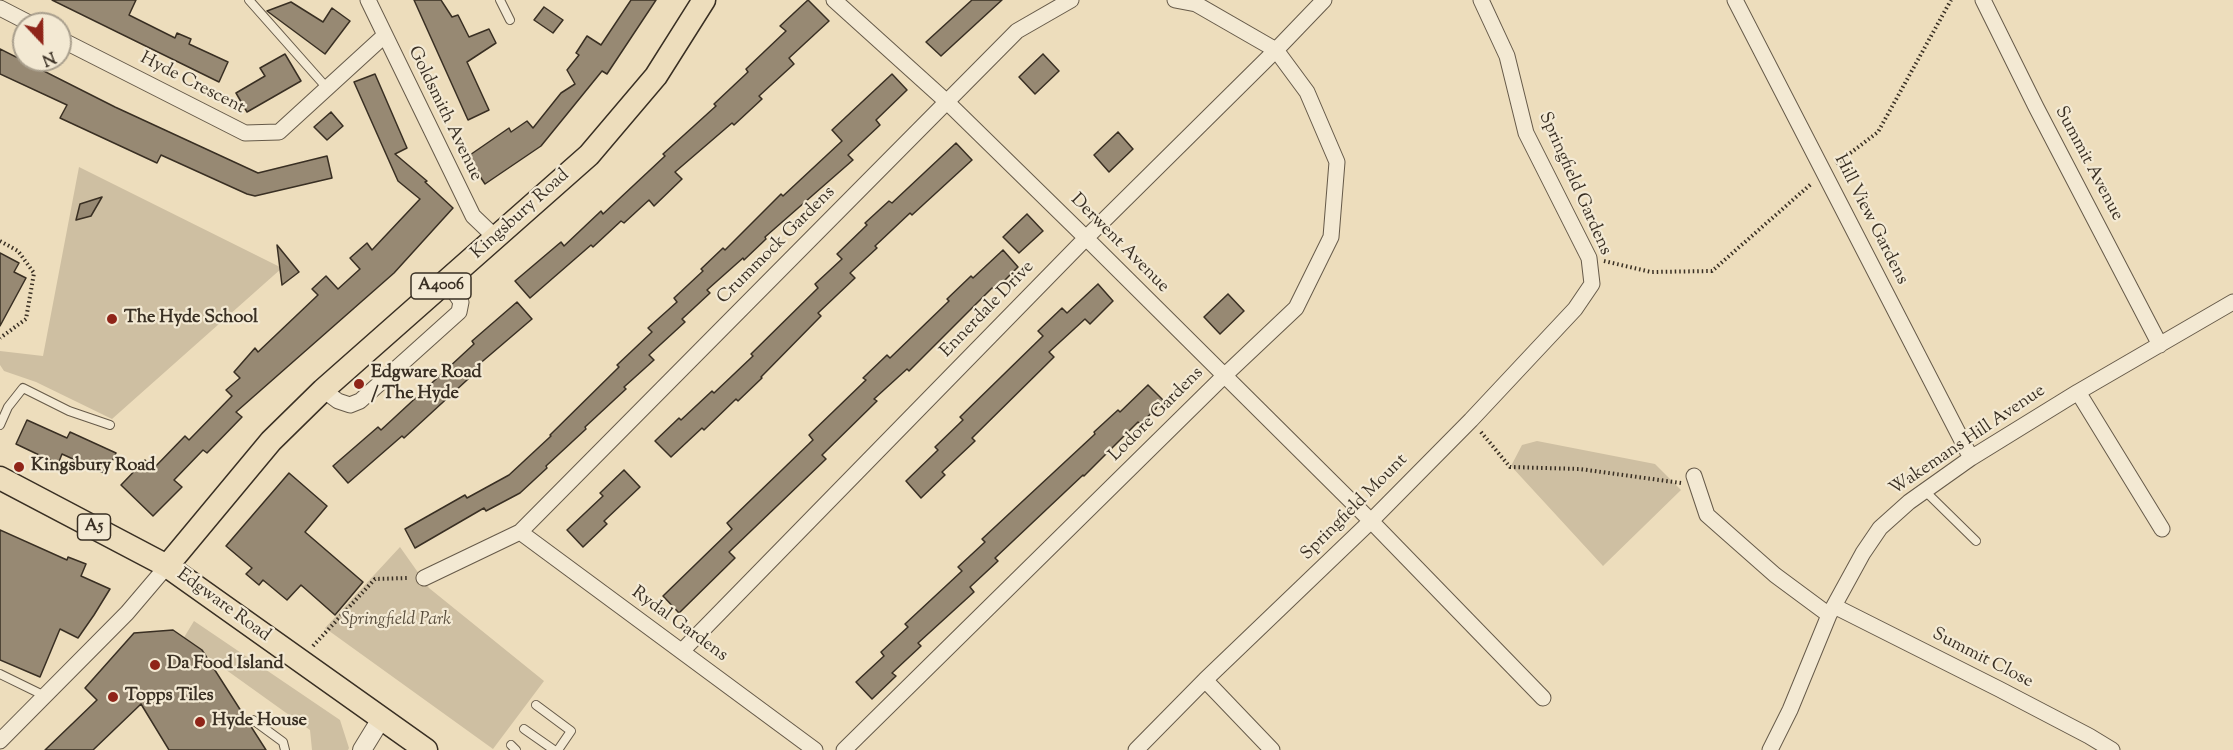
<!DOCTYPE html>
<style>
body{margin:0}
#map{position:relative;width:2233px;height:750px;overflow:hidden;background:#edddbc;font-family:"Sorts Mill Goudy",serif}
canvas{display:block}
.north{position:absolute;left:12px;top:12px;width:60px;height:60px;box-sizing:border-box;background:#f3e9d3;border:2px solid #a99f8d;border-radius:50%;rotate:158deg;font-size:16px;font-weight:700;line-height:24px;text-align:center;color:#392f23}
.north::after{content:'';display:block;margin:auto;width:21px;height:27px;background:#8f2418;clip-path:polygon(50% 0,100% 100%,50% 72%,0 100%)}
</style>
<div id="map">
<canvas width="2233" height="750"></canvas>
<div class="north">N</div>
</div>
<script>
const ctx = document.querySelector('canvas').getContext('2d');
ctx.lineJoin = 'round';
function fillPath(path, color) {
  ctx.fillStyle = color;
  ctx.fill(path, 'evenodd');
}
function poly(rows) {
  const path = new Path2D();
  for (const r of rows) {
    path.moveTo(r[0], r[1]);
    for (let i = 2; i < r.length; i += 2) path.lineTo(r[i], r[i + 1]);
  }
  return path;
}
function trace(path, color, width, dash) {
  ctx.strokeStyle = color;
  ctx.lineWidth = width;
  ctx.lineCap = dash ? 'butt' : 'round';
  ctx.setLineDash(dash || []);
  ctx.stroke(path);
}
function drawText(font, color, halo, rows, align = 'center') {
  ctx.font = font + ' "Sorts Mill Goudy",serif';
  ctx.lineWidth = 4.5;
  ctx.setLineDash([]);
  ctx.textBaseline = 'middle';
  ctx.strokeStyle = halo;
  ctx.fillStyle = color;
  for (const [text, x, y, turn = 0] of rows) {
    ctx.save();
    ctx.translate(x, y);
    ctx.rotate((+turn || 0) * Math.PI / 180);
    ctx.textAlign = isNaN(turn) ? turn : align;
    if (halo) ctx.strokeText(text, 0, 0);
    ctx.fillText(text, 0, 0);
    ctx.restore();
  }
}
fillPath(poly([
 [79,167,282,268,112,419,36,382,4,371,0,365,0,351,43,356],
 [1537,441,1655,464,1681,490,1603,566,1511,466,1522,445],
 [400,547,429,588,544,681,493,749,325,628],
 [194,621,340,720,349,748,348,750,312,750,310,730,183,639]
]), '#cebfa2');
const building = poly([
 [52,0,136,0,129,15,175,38,177,33,191,39,189,44,228,62,219,82,52,0],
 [414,0,441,0,452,17,458,15,469,37,489,29,496,43,467,62,489,110,468,120,414,0],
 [631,0,656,0,607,74,602,71,541,146,485,184,467,157,509,128,511,132,527,121,533,128,561,93,575,84,567,70,579,55,576,53,587,36,601,45,631,0],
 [808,0,829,21,789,58,794,64,759,96,762,99,734,125,732,123,675,172,682,179,654,206,649,200,624,223,621,221,593,247,591,245,530,298,515,281,561,242,564,246,601,211,603,214,665,156,663,154,716,106,714,104,748,72,746,69,786,31,780,26,808,0],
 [972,0,1002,0,941,56,926,42,972,0],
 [291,2,323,22,332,8,350,21,325,54,267,11,291,2],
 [544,7,563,20,553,33,534,20,544,7],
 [0,49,115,107,258,173,327,156,332,178,255,196,247,194,161,155,157,163,60,118,67,105,0,74,0,49],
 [285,54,301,81,247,112,236,93,265,76,260,68,285,54],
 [1043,54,1059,71,1035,94,1019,77,1043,54],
 [375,74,407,148,395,154,427,181,425,182,453,208,394,273,236,412,242,417,207,453,203,450,174,480,182,487,153,516,121,485,145,460,153,469,185,436,189,440,232,396,226,390,240,378,234,372,255,348,258,352,318,295,312,289,326,276,338,289,360,269,350,258,367,243,372,250,420,199,398,181,354,82,375,74],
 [892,74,907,90,876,120,880,125,848,155,853,160,765,237,766,239,744,260,743,258,707,290,710,293,682,319,685,322,649,355,654,360,624,387,626,389,585,427,586,429,546,466,547,468,520,493,486,511,484,508,415,548,405,529,465,495,467,498,509,475,551,436,550,435,619,367,617,365,652,332,648,328,677,302,674,298,703,271,701,269,723,248,725,250,781,194,783,196,842,141,832,130,892,74],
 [331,112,343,126,327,140,314,127,331,112],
 [1118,132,1133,149,1109,172,1094,155,1118,132],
 [956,143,972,160,912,215,910,213,875,246,877,248,850,273,855,278,818,313,821,316,761,377,762,378,738,401,736,399,704,430,702,428,671,457,655,441,679,418,681,420,712,391,714,393,753,356,751,354,818,288,815,284,842,259,837,254,867,225,865,223,889,201,892,203,956,143],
 [102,197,91,216,76,220,80,204,102,197],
 [1027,214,1043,231,1019,253,1003,237,1027,214],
 [277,245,299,272,282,285,277,245],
 [1003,250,1018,267,995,290,992,288,909,371,907,369,874,399,877,401,822,455,826,459,729,552,735,558,679,613,663,596,732,529,727,523,813,440,809,435,866,380,863,378,887,355,890,358,949,301,947,299,971,276,973,278,1003,250],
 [0,253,19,263,14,272,26,278,0,326,0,253],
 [1098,284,1113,301,1090,324,1085,319,1049,352,1054,357,972,438,975,441,942,472,945,475,921,498,906,481,938,450,935,447,963,420,960,417,1043,336,1038,331,1062,308,1067,313,1098,284],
 [1228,294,1244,311,1220,334,1204,317,1228,294],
 [517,302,532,319,477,366,479,369,404,438,402,436,348,483,333,466,378,427,381,430,474,344,472,341,517,302],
 [1148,385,1164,401,1140,424,1138,422,1084,476,1083,475,995,558,998,561,970,587,974,592,918,643,921,646,892,673,896,676,872,699,856,682,884,656,881,652,908,627,905,624,962,571,958,567,985,542,982,539,1095,434,1094,432,1118,410,1120,412,1148,385],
 [27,420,67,438,70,432,116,453,106,474,62,454,58,464,16,444,27,420],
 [624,470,640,487,604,521,607,524,583,547,567,530,603,496,600,493,624,470],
 [289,473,327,506,305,532,363,582,335,615,301,585,287,600,263,580,259,585,246,574,252,568,226,546,289,473],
 [0,530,67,560,68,557,86,564,81,576,110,589,94,615,78,638,60,629,40,677,0,660,0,530],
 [173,630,202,650,266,750,169,750,141,704,93,750,45,750,97,700,85,688,134,633,173,630]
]);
fillPath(building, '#978973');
trace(building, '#392f23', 1.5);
const service = poly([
 [249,0,327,88],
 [500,0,510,20],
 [0,425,8,407,23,388,69,411,110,425],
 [1925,491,1976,541],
 [0,674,45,696],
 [536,705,571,731,558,750],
 [253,720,283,742,285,750],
 [524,729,554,750],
 [511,745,516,750]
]);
const minor = poly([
 [368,0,473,216,496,238],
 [834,0,947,102,1086,238,1371,521,1543,698],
 [1735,0,1971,458],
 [1983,0,2036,107,2160,345],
 [0,8,31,24],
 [60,39,245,133,279,132,384,36],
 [323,390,338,401,350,405,360,401,459,312,461,302,447,281],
 [2078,392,2162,529],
 [1694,476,1707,515,1775,575,1829,615],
 [520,532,815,750],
 [424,578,520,532,1017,31,1071,0],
 [1834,606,1999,689,2089,736,2112,750],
 [682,651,1086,238,1276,50,1324,0],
 [1205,680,1272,750],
 [0,741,127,613,167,566],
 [844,750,1224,376,1296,308,1331,237,1337,162,1307,92,1276,50,1196,4,1175,0],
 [1136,750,1205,680,1371,521,1471,420,1575,309,1592,284,1589,258,1526,133,1507,56,1481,0],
 [1770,750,1790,710,1829,615,1863,553,1880,528,1909,502,1971,458,2078,392,2233,302]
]);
const tertiary = poly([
 [362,750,381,719]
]);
const primary = poly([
 [0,478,167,566,426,750],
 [167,566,271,441,323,390,589,155,656,76,704,0]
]);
trace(service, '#665a49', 10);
trace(minor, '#665a49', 17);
trace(tertiary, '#665a49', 20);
trace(primary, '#392f23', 25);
trace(poly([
 [1836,164,1878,132,1951,0],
 [0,241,18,251,34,273,26,319,0,338],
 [1604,261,1651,272,1712,271,1811,184],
 [1481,432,1510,467,1580,469,1681,483],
 [313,646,375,579,408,578]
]), '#392f23', 4, [1.5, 3]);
trace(service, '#f3e9d3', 8);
trace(minor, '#f3e9d3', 15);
trace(tertiary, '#f3e9d3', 18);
trace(primary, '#edddbc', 22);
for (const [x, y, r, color] of [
 [112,319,6,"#8f2418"],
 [359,384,6,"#8f2418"],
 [19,467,6,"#8f2418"],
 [155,665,6,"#8f2418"],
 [113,697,6,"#8f2418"],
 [200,722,6,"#8f2418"]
]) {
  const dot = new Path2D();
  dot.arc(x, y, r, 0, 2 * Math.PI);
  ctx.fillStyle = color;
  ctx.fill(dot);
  trace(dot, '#f3e9d3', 2);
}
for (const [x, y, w] of [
 [441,286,60],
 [94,527,33]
]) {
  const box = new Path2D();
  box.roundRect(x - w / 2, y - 13, w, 26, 4.5);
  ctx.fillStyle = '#f3e9d3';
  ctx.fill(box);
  trace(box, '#392f23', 1.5);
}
drawText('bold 16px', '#392f23', null, [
 ["A4006",441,286],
 ["A5",94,527]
]);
drawText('18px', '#392f23', '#f3e9d3', [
 ["Hyde Crescent",192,84,27],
 ["Goldsmith Avenue",444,114,64],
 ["Summit Avenue",2088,164,62],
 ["Springfield Gardens",1574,184,66],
 ["Kingsbury Road",521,215,-42],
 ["Hill View Gardens",1870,220,63],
 ["Derwent Avenue",1119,244,45],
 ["Crummock Gardens",777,246,-45],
 ["Ennerdale Drive",988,310,-46],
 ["Lodore Gardens",1157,415,-45],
 ["Wakemans Hill Avenue",1968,441,-34],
 ["Springfield Mount",1355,508,-45],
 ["Edgware Road",223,606,36],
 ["Rydal Gardens",679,625,36],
 ["Summit Close",1982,659,27]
]);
drawText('bold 18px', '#392f23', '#f3e9d3', [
 ["The Hyde School",124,319],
 ["Edgware Road",371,374],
 ["/ The Hyde",371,395],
 ["Kingsbury Road",31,467],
 ["Da Food Island",167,665],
 ["Topps Tiles",125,697],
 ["Hyde House",212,722]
], 'left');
drawText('italic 18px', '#574c3c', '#f3e9d3', [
 ["Springfield Park",396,621]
]);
</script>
